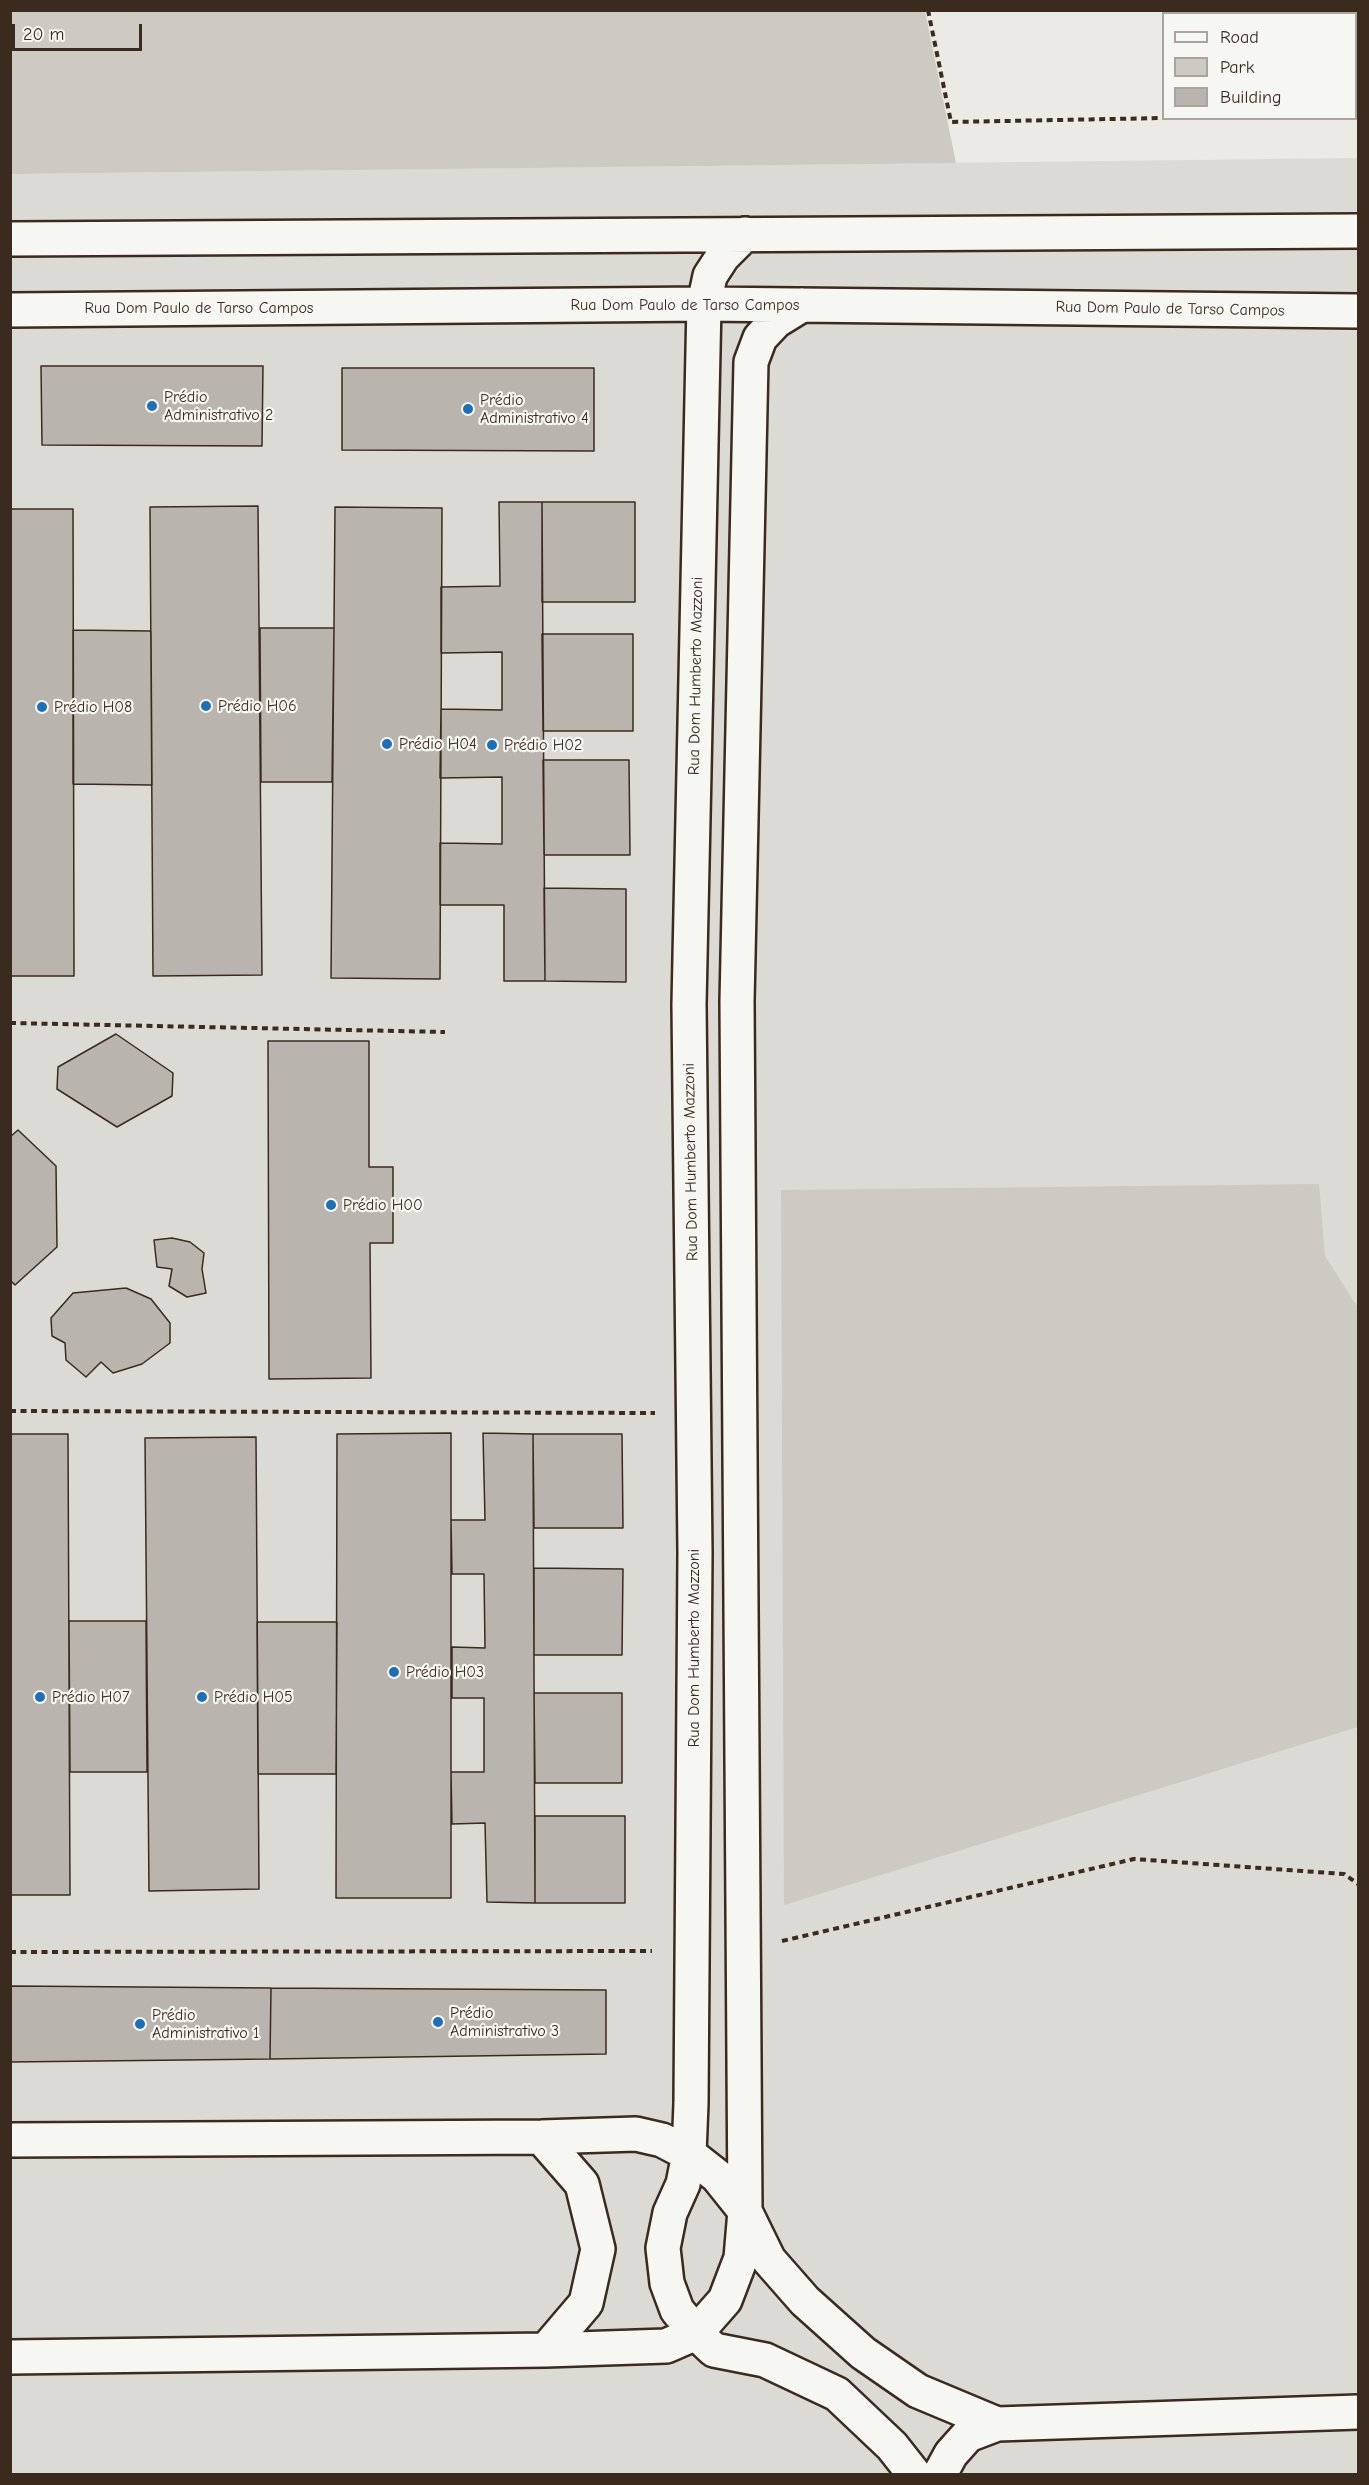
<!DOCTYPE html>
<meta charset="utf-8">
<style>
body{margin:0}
#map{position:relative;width:1369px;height:2485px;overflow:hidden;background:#ebeae5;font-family:"Comic Neue",sans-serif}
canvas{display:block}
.frame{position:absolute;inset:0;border:12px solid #3b2a1e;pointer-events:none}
.legend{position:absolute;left:1162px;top:12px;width:195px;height:108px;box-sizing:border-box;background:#f6f6f2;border:2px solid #aba49d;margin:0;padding:8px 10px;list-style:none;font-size:18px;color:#3b2a1e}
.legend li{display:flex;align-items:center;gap:12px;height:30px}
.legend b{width:30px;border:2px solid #aba49d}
.scale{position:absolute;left:12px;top:24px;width:130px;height:27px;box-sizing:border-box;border:3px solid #3b2a1e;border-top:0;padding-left:8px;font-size:18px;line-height:21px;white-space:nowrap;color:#3b2a1e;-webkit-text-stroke:4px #f6f6f2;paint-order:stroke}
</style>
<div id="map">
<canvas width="1369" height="2485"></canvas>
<div class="frame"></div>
<ul class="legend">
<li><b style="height:8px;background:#f6f6f2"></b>Road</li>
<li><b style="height:16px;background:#cdcac4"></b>Park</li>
<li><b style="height:16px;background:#bab4ae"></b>Building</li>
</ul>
<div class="scale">20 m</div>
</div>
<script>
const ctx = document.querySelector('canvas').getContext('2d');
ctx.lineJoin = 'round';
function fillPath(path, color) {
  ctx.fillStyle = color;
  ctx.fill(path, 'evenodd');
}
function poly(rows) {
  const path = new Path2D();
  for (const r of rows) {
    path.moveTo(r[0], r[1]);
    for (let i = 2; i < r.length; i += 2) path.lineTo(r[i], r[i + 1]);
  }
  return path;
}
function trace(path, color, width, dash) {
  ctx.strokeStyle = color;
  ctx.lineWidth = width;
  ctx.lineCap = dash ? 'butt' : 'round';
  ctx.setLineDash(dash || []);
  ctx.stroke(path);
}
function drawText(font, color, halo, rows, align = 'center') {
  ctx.font = font + ' "Comic Neue",sans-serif';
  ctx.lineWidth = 4.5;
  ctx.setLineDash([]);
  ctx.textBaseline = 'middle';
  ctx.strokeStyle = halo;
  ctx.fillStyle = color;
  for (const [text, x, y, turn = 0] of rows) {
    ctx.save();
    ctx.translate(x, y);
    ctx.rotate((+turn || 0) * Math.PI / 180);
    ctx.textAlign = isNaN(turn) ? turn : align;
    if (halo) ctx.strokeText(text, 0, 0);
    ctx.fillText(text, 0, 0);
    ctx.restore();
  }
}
fillPath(poly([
 [1358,158,1358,2474,11,2474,10,174]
]), '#dcdad4');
fillPath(poly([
 [10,11,925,11,956,163,11,174],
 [1319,1184,1325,1256,1358,1308,1358,1727,784,1905,781,1190]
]), '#cdcac4');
const building = poly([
 [41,366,263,366,262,446,42,445,41,366],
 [342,368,594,368,594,451,342,450,342,368],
 [499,502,542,502,545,981,504,981,504,905,440,905,440,843,502,844,502,777,440,778,441,709,502,710,502,652,441,653,441,587,500,586,499,502],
 [542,502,635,502,635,602,542,602,542,502],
 [258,506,262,975,153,976,150,507,258,506],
 [335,507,442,508,440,979,331,978,335,507],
 [10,509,73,509,74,976,10,976,10,509],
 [260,628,334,628,332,782,261,782,260,628],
 [73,630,151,631,152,785,73,784,73,630],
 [542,634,633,634,633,731,543,731,542,634],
 [543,760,629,760,630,855,544,855,543,760],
 [544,888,626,889,626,982,545,981,544,888],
 [116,1034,173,1073,172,1096,117,1127,57,1089,58,1067,116,1034],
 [268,1041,369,1041,369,1167,393,1167,393,1243,370,1243,371,1378,269,1379,268,1041],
 [18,1130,56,1166,57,1247,15,1285,10,1280,10,1137,18,1130],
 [172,1238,190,1242,204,1253,202,1269,206,1293,187,1297,169,1286,172,1269,157,1267,154,1240,172,1238],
 [126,1288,151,1299,170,1323,170,1343,142,1364,113,1373,101,1362,86,1377,66,1360,65,1343,52,1336,51,1318,73,1293,126,1288],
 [451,1433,451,1898,336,1898,337,1434,451,1433],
 [483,1433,533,1434,535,1903,487,1902,485,1823,452,1824,451,1772,484,1772,484,1698,452,1698,452,1647,485,1648,484,1574,452,1574,451,1520,485,1520,483,1433],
 [10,1434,68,1434,70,1895,10,1895,10,1434],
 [533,1434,622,1434,623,1528,534,1528,533,1434],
 [256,1437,259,1889,149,1891,145,1438,256,1437],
 [534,1568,623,1569,622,1655,534,1655,534,1568],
 [69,1621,146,1621,147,1772,70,1772,69,1621],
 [257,1622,337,1622,336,1774,258,1774,257,1622],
 [534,1693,622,1693,622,1783,535,1783,534,1693],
 [535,1816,625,1816,625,1903,535,1903,535,1816],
 [10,1986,271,1988,270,2059,10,2062,10,1986],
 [271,1988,606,1990,606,2054,270,2059,271,1988]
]);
fillPath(building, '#bab4ae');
trace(building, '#3b2a1e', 1.5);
const minor = poly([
 [745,234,723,256,710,276,704,304,689,1004,695,1553,691,2103,689,2154,683,2184,670,2213,663,2248,667,2283,677,2310,696,2333,714,2350,765,2360,837,2394,892,2446,914,2474],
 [10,239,1358,231],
 [10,310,704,304,1358,311],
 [541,2137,582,2184,598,2249,586,2303,546,2350],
 [10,2140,541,2137,636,2134,662,2140,689,2154,717,2176,745,2211,769,2260,805,2301,863,2353,918,2391,997,2424],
 [10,2357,546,2350,666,2346,696,2333,725,2300,741,2258,745,2211,737,1001,751,362,760,338,776,321,802,305],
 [940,2474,951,2454,968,2435,997,2424,1358,2412]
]);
trace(minor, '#3b2a1e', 38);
trace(poly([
 [928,10,951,122,1164,118],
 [1356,114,1358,114],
 [10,1023,445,1032],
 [10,1411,655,1413],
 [782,1941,1134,1859,1344,1874,1358,1884],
 [10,1952,652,1951]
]), '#3b2a1e', 4, [6, 4.5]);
trace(minor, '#f6f6f2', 33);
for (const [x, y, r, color] of [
 [152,406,6,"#1f6fb2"],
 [468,409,6,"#1f6fb2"],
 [206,706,6,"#1f6fb2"],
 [42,707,6,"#1f6fb2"],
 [387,744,6,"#1f6fb2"],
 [492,745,6,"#1f6fb2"],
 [331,1205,6,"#1f6fb2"],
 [394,1672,6,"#1f6fb2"],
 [40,1697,6,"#1f6fb2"],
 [202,1697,6,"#1f6fb2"],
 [438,2022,6,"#1f6fb2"],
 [140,2024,6,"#1f6fb2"]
]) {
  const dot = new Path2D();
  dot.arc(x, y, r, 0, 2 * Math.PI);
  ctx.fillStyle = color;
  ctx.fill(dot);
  trace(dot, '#f6f6f2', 2);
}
drawText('16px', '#3b2a1e', '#f6f6f2', [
 ["Rua Dom Paulo de Tarso Campos",685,305],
 ["Rua Dom Paulo de Tarso Campos",199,308],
 ["Rua Dom Paulo de Tarso Campos",1170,309,1],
 ["Rua Dom Humberto Mazzoni",696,676,-89],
 ["Rua Dom Humberto Mazzoni",691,1162,-91],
 ["Rua Dom Humberto Mazzoni",694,1648,-90]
]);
drawText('16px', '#3b2a1e', '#f6f6f2', [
 ["Prédio",164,397],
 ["Administrativo 2",164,415],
 ["Prédio",480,400],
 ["Administrativo 4",480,418],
 ["Prédio H06",218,706],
 ["Prédio H08",54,707],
 ["Prédio H04",399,744],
 ["Prédio H02",504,745],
 ["Prédio H00",343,1205],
 ["Prédio H03",406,1672],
 ["Prédio H07",52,1697],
 ["Prédio H05",214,1697],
 ["Prédio",450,2013],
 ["Administrativo 3",450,2031],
 ["Prédio",152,2015],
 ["Administrativo 1",152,2033]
], 'left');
</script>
